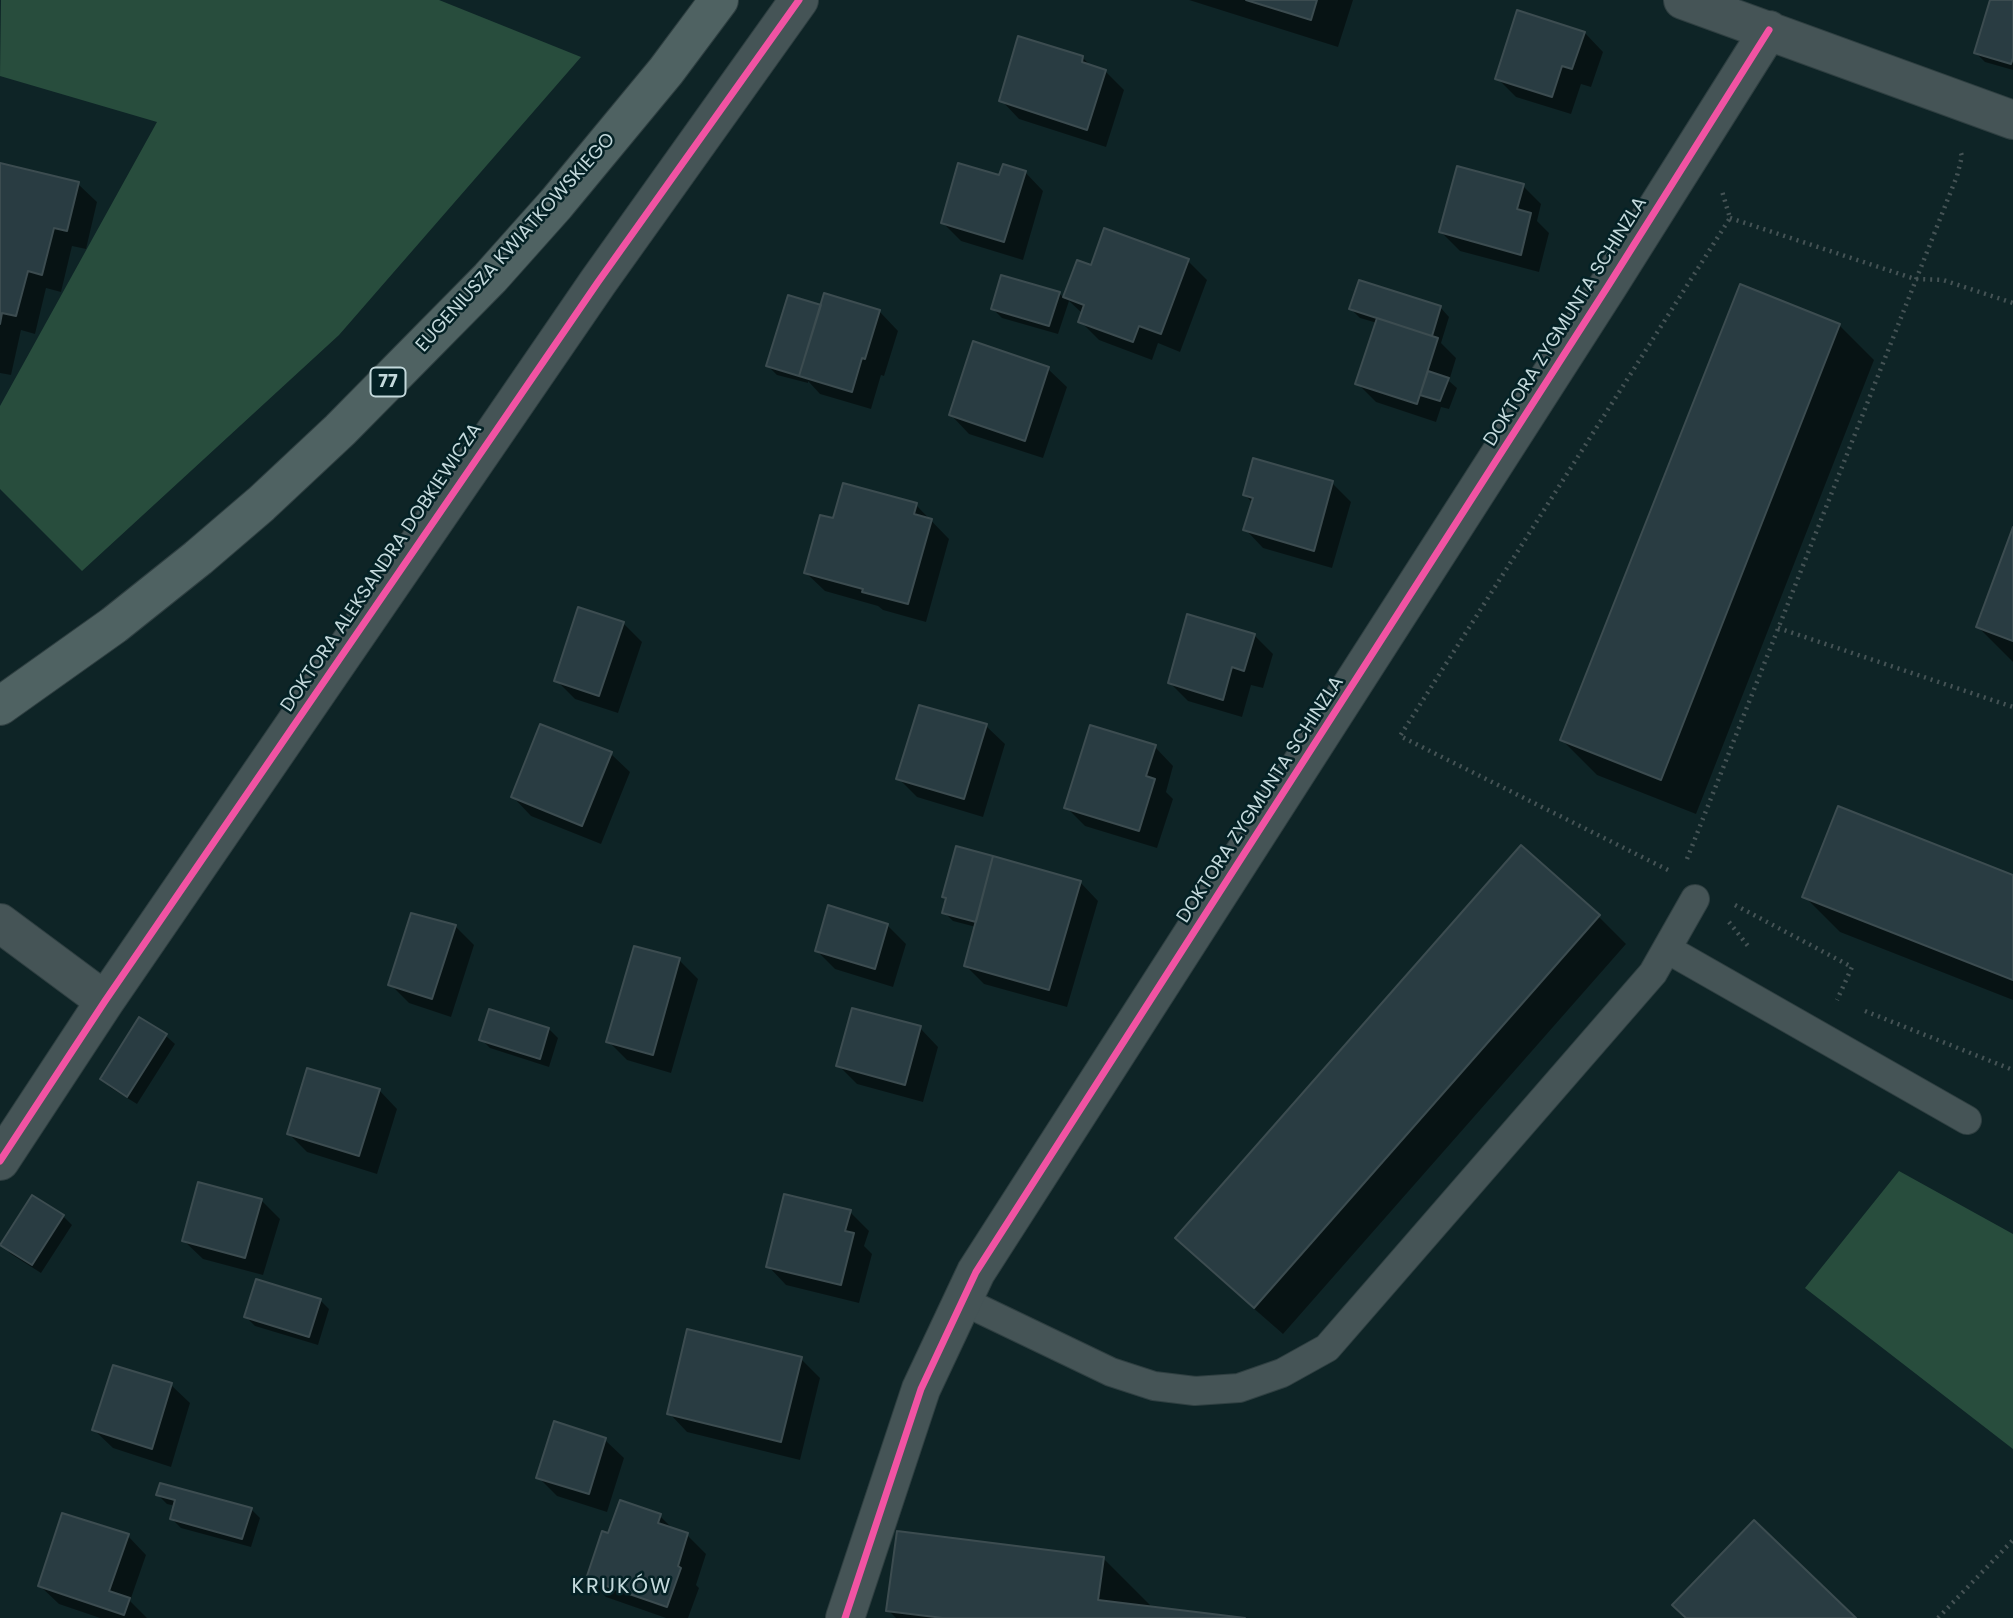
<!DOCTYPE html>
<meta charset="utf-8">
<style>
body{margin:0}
canvas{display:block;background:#0e2426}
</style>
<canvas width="2013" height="1618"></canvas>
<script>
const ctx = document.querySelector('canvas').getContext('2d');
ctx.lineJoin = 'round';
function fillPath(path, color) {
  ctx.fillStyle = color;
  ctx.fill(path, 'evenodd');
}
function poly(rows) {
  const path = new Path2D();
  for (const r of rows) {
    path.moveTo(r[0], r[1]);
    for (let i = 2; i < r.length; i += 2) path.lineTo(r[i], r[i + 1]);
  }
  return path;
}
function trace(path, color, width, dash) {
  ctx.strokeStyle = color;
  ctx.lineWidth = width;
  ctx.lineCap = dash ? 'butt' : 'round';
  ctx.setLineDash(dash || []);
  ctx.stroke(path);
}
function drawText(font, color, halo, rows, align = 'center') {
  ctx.font = font + ' Poppins,sans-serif';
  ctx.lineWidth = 5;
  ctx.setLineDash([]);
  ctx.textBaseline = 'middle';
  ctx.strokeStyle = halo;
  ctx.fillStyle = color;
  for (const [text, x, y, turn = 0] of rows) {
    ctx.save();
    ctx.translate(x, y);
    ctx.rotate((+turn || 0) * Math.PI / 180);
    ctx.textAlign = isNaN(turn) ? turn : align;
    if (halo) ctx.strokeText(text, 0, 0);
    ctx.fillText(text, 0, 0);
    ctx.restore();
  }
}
fillPath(poly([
 [1,0,439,0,581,57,339,335,82,571,0,489,0,406,157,122,0,76],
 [1899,1171,2013,1234,2013,1449,1805,1288]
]), '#284d3d');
fillPath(poly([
 [1189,0,1353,0,1338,47],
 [1992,0,2013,0,2013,70,1985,62,1976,53],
 [1585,33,1603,52,1591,87,1581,84,1571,114,1516,97,1497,78],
 [1082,57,1092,67,1105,71,1124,90,1106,147,1019,119,1001,100],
 [0,165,78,184,97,202,86,249,72,246,61,292,46,288,35,334,21,330,11,375,0,373],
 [1025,172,1043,191,1023,260,961,241,943,223],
 [1523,186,1541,204,1537,221,1549,233,1539,272,1460,251,1441,232],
 [1188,261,1207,280,1180,352,1158,343,1152,360,1099,340,1080,321,1083,314,1069,301,1058,334,1002,318,993,309,1059,293,1065,299,1078,262,1092,268],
 [826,295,880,312,898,331,884,376,881,375,871,409,820,394,808,381,808,383,777,375,768,366,820,307],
 [1440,307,1449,317,1441,343,1456,358,1449,381,1457,388,1449,409,1441,407,1436,422,1376,402,1357,383,1377,323,1360,318,1351,309],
 [1839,325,1874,360,1696,814,1597,775,1562,740],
 [1048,369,1067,387,1043,458,969,434,951,415],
 [1332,483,1351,502,1332,568,1263,548,1245,529,1253,503,1244,494],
 [916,505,949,539,926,622,883,610,878,606,825,591,806,573,834,520],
 [2013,532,2013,662,1978,627],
 [579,610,624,624,642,642,618,713,575,699,556,680],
 [1254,635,1273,654,1263,688,1251,685,1242,717,1188,701,1170,683],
 [986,726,1005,744,983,817,917,797,898,778],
 [1155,747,1173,766,1166,792,1173,799,1157,848,1085,826,1066,807],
 [611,754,630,772,601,844,531,816,513,797],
 [1521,848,1599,917,1626,944,1283,1334,1204,1265,1177,1237],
 [2013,877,2013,1000,1840,932,1804,896],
 [1080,882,1098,901,1067,1007,984,984,966,966,976,927,953,921,944,912,948,900,944,897],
 [413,915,456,927,474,945,451,1017,409,1003,390,984],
 [887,925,906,944,893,987,835,969,816,950],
 [679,960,698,979,671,1073,627,1060,608,1041],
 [920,1028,938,1047,923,1102,857,1084,838,1065],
 [549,1029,558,1038,549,1067,490,1048,481,1039],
 [166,1036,175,1044,137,1104,111,1088,102,1079],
 [379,1090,397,1109,377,1174,307,1152,289,1134],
 [261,1200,280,1219,263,1275,203,1259,184,1241],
 [850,1212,869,1231,864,1246,872,1254,859,1303,786,1285,768,1266],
 [63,1216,72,1225,41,1273,11,1254,2,1245],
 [320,1300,329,1309,318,1345,255,1326,246,1317],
 [801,1359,820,1378,800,1460,687,1432,669,1413],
 [171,1385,190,1403,171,1467,113,1448,94,1430],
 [605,1440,624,1458,607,1512,557,1496,538,1477],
 [158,1495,251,1509,260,1518,251,1547,181,1528,172,1519,175,1506,167,1504],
 [660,1516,675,1531,687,1535,706,1554,696,1585,699,1588,688,1618,666,1618,606,1597,588,1579,609,1535],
 [128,1536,146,1555,130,1601,147,1618,100,1618,59,1604,40,1586],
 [1103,1558,1150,1605,1150,1608,1231,1618,896,1618,888,1610]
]), '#0007');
const building = poly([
 [1246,0,1317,0,1311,20,1246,0],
 [1990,0,2013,0,2013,58,2011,64,1974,53,1990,0],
 [1517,10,1585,32,1572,69,1562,66,1552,97,1495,79,1517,10],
 [1018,36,1083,56,1082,62,1106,70,1087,130,999,101,1018,36],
 [0,163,79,182,67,231,54,228,42,275,28,271,16,316,2,313,0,324,0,163],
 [958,163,999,175,1003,164,1026,171,1004,242,941,223,958,163],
 [1457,166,1524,184,1517,209,1531,213,1521,255,1439,232,1457,166],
 [1104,228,1189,259,1161,334,1139,326,1133,342,1078,322,1084,305,1063,297,1077,260,1091,265,1104,228],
 [1001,275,1060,292,1049,326,991,309,1001,275],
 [1359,280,1441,306,1432,336,1349,309,1359,280],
 [1740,284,1840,324,1661,780,1560,740,1740,284],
 [824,293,880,310,865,359,862,358,852,392,799,376,824,293],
 [788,295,821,305,799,376,766,366,788,295],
 [1377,318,1438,338,1417,404,1355,384,1377,318],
 [973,341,1049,367,1025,441,949,415,973,341],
 [1428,371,1449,378,1440,401,1420,395,1428,371],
 [1253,458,1333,481,1314,551,1243,530,1253,498,1243,495,1253,458],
 [843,483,917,503,914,514,932,519,908,604,862,592,863,589,804,573,820,515,833,518,843,483],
 [2013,527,2013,641,1976,627,2013,527],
 [578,607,624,622,599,696,554,681,578,607],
 [1187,614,1255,634,1244,671,1232,667,1223,700,1168,683,1187,614],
 [919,705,987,724,964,799,896,779,919,705],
 [540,724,612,752,582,826,511,797,540,724],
 [1090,725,1156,745,1146,776,1155,779,1139,831,1064,808,1090,725],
 [1838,806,2013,875,2013,980,1802,897,1838,806],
 [1521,845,1600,915,1254,1308,1175,1238,1521,845],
 [956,846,993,856,976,922,942,913,946,898,942,897,956,846],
 [993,856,1081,881,1049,990,964,966,993,856],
 [828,905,888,924,875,969,815,951,828,905],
 [411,913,456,925,432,999,388,985,411,913],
 [634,946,680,958,653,1055,606,1042,634,946],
 [852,1008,921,1026,905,1085,836,1066,852,1008],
 [489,1009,549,1028,540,1059,479,1040,489,1009],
 [139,1017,167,1034,127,1097,100,1079,139,1017],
 [307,1068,380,1089,359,1156,287,1134,307,1068],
 [198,1182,262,1199,245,1258,182,1241,198,1182],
 [784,1194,851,1210,845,1231,854,1233,841,1285,766,1267,784,1194],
 [32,1195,64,1215,32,1265,0,1245,32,1195],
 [256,1279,321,1299,309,1337,244,1317,256,1279],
 [687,1329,802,1357,781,1442,667,1414,687,1329],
 [113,1365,172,1383,152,1449,92,1430,113,1365],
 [554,1421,606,1438,589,1494,536,1478,554,1421],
 [160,1483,252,1508,242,1539,170,1519,175,1500,156,1495,160,1483],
 [620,1500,661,1514,658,1523,688,1533,678,1566,681,1568,667,1607,586,1579,602,1531,608,1533,620,1500],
 [62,1513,129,1534,109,1591,130,1598,124,1615,38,1586,62,1513],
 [1754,1520,1856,1618,1686,1618,1672,1605,1754,1520],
 [897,1531,1104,1557,1098,1600,1245,1618,943,1618,886,1611,897,1531]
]);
fillPath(building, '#293c42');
trace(building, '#3c4c50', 2);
const lane = poly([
 [1667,949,1967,1120],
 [963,1301,1111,1372,1154,1386,1195,1391,1239,1388,1282,1373,1327,1348,1653,973,1695,899]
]);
const street = poly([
 [1683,0,2013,120],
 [0,923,105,1001],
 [0,1161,105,1001,598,282,799,0],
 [845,1618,921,1389,976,1272,1608,286,1769,30]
]);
const primary = poly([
 [0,706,114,625,198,558,261,504,340,430,490,278,556,204,666,71,719,0]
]);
trace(lane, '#2f3f41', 30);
trace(street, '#2f3f41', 40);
trace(primary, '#2f3f41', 40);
trace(poly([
 [1730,218,1915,279,1943,280,2013,303],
 [1778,628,2013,707],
 [1687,859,1957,176,1962,156,1960,150],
 [1668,870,1400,736,1730,218,1722,191],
 [1735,905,1852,967,1837,1000],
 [1729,922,1748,946],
 [1865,1011,2013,1070],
 [1938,1618,2013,1540]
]), '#455355', 4.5, [2, 5]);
trace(lane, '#455456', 28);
trace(street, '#455456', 38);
trace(primary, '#4f6262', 38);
trace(poly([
 [0,1161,105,1001,598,282,799,0],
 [845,1618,921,1389,976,1272,1608,286,1769,30]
]), '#f153a3', 7);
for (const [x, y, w] of [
 [388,382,35]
]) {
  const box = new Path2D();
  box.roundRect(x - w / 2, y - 14.5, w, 29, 5);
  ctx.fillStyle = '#042125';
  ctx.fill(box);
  trace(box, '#c4d9dc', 2);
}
drawText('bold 18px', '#c4d9dc', null, [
 ["77",388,382]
]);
drawText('19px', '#c4d9dc', '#042125', [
 ["EUGENIUSZA KWIATKOWSKIEGO",516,243,-48],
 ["DOKTORA ZYGMUNTA SCHINZLA",1566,322,-58],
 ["DOKTORA ALEKSANDRA DOBKIEWICZA",382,568,-56],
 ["DOKTORA ZYGMUNTA SCHINZLA",1261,800,-57]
]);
ctx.letterSpacing = '2px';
drawText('21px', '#c4d9dc', '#042125', [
 ["KRUKÓW",622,1588]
]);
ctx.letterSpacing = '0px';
</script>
